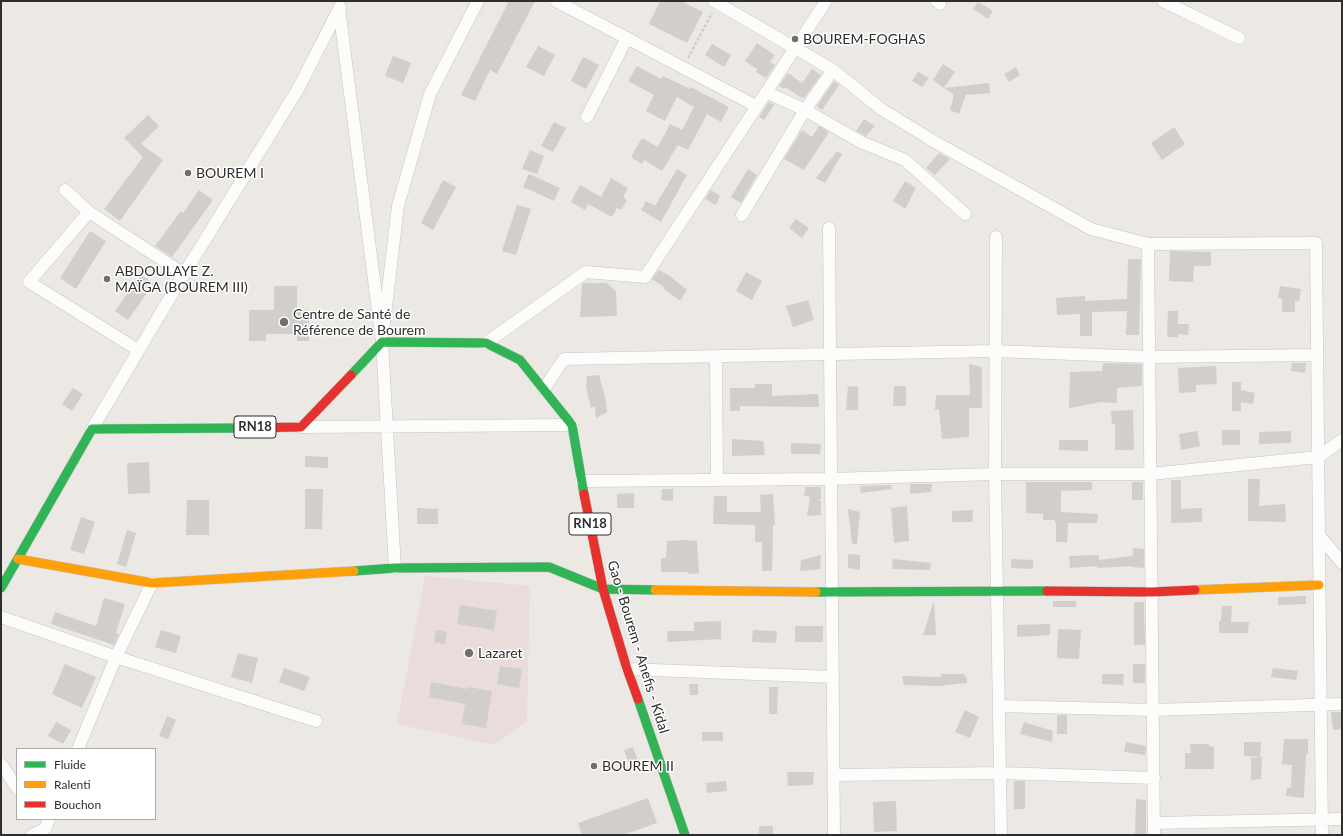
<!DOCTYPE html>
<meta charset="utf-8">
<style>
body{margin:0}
#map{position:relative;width:1343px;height:836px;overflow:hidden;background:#ece8e4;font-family:Lato,sans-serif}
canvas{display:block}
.frame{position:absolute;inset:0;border:2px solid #2e2e2e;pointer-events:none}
.legend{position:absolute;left:16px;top:748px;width:140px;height:72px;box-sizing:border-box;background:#fff;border:1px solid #ababab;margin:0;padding:5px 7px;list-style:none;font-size:12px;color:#2e2e2e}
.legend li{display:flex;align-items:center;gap:8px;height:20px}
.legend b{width:20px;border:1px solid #ababab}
</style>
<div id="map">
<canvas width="1343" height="836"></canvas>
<div class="frame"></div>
<ul class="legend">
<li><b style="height:5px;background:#30b455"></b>Fluide</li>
<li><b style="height:5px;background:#ff9f0a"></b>Ralenti</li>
<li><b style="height:5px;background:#e5322d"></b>Bouchon</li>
</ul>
</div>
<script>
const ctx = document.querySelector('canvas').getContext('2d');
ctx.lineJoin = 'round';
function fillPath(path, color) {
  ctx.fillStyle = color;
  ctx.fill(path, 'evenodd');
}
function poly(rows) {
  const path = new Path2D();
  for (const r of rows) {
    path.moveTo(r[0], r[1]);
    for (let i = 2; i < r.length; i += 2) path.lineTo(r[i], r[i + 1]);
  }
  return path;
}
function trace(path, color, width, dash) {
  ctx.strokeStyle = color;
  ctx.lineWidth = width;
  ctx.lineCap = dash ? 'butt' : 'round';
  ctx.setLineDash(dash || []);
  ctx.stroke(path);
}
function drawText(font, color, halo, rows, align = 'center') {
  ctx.font = font + ' Lato,sans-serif';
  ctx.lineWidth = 3;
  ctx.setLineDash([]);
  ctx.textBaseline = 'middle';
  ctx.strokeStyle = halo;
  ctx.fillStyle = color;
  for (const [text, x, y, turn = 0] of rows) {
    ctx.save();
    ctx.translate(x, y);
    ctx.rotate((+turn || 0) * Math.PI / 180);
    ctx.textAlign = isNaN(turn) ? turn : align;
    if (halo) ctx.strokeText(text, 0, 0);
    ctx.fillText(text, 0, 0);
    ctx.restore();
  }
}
fillPath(poly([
 [425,576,530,586,527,721,494,745,397,724]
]), '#e9dcdb');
fillPath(poly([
 [509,1,535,1,497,74,490,70,475,101,461,95],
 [660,1,681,1,703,12,687,43,649,24],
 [978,2,993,11,988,19,973,9],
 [757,43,775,55,770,62,775,65,766,78,756,72,757,69,745,61],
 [712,44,731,55,724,67,705,55],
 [538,46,555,55,544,76,526,67],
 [393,56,411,63,403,83,385,76],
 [583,57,599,65,586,89,571,81],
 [943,64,955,72,944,88,933,80],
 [637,66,661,79,663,76,690,89,691,87,729,107,721,122,707,114,688,150,678,145,662,171,644,160,642,164,631,157,642,138,658,147,670,124,682,130,694,107,677,97,665,121,646,111,654,95,628,81],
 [1016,67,1020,75,1009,82,1004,74],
 [812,69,821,75,804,98,803,97,802,98,785,87,784,89,779,86,788,73,802,83],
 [918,72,929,78,922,87,912,81],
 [834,81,839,85,822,110,817,106],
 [989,83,990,93,966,95,959,114,950,110,953,100,953,94,944,88],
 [769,102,774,105,764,120,759,117],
 [148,115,159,126,141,144,163,160,120,221,104,209,143,157,124,138],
 [864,119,875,126,866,136,856,131],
 [554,122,566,128,553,152,541,146],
 [819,126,829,132,804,170,784,159,802,130,812,137],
 [1174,127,1185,144,1162,160,1151,143],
 [530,150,544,156,537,174,522,169],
 [837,151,842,154,825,183,816,178],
 [939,153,950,159,935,175,926,168],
 [677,169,687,175,661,222,641,210,646,201,655,206],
 [748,169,757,175,741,203,731,197],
 [529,174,560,188,554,201,523,187],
 [611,178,628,188,623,197,627,200,621,210,617,208,612,217,588,204,585,210,571,202,580,185,601,197],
 [443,180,456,187,433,230,421,223],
 [905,181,916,188,905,209,893,201],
 [199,190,213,200,172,257,155,246,181,211,183,213],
 [711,190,720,196,716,205,705,199],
 [517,205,531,209,516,255,502,251],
 [796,219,809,228,802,238,789,228],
 [90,231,106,241,76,289,60,278],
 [1170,251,1211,252,1211,266,1194,266,1193,282,1169,281],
 [1128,259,1141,259,1139,335,1126,335,1127,311,1092,312,1092,336,1080,336,1080,314,1057,315,1056,298,1085,296,1085,301,1127,299],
 [659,270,670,276,687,290,680,301,663,288,664,287,652,279],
 [746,272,762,281,752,300,736,291],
 [141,275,154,283,128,320,115,311],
 [583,283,607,283,616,291,617,316,580,317,582,284],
 [274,286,297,286,297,310,309,310,309,341,297,341,297,334,266,334,266,341,249,341,249,310,274,310],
 [1280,286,1301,289,1299,301,1295,301,1295,312,1282,312,1282,299,1278,298],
 [808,300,814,320,793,327,786,306],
 [1168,311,1178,311,1178,324,1189,324,1188,335,1178,334,1178,337,1167,337],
 [1103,363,1142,364,1142,386,1117,388,1117,403,1101,402,1069,408,1070,372,1102,371],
 [1292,363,1306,363,1305,373,1291,371],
 [969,364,982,367,982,408,969,408,969,437,942,439,939,409,935,410,936,395,970,395],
 [1216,366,1217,384,1196,385,1196,392,1179,393,1178,368],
 [599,375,606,401,607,412,596,418,595,406,591,408,586,387,587,376],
 [1232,382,1241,382,1241,390,1255,393,1253,404,1241,402,1241,411,1232,411],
 [755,384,772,384,772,396,818,394,819,407,740,406,740,411,730,411,730,388,755,388],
 [848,386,858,387,858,410,846,410],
 [894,386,906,386,906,406,893,406],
 [73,388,83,394,72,411,62,404],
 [1133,410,1134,450,1115,450,1115,424,1112,424,1111,411],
 [1222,430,1240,430,1240,445,1222,445],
 [1197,431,1200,446,1181,450,1179,434],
 [1291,431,1291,443,1259,444,1259,432],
 [732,439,763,441,765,455,732,456],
 [1059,440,1088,440,1088,451,1059,450],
 [791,443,821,444,820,454,791,454],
 [305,456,328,457,328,468,305,467],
 [149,462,150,493,128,494,127,463],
 [1248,479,1260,479,1259,506,1285,504,1286,522,1248,521],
 [1171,480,1181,480,1181,509,1202,508,1202,522,1171,523],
 [1026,482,1092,482,1092,490,1061,491,1061,512,1098,514,1097,523,1068,523,1067,542,1056,542,1056,523,1055,522,1055,520,1043,520,1043,514,1026,513],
 [1132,482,1143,482,1143,500,1132,500],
 [910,484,932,484,931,492,910,494],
 [891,485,892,489,861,493,860,486],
 [806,487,821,487,821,499,816,500,821,501,821,515,807,516,810,497,804,495],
 [305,489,323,489,322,529,305,529],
 [662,489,673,489,673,501,661,500],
 [634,493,634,508,617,508,617,494],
 [773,494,775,525,773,525,772,571,762,571,762,542,755,542,755,525,713,524,714,496,727,496,727,512,761,512,760,495],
 [187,500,209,500,209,535,186,535],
 [907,506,909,541,894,543,891,508],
 [417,508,438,509,438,524,417,524],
 [848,509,860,512,857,544,852,544],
 [973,510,972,522,952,522,952,511],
 [81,517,95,522,84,554,70,550],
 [127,530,136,533,126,567,117,564],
 [683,540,697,541,699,573,688,574,688,572,661,572,661,558,666,558,667,541],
 [1133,548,1144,549,1144,568,1132,567,1132,566,1097,568,1097,566,1070,568,1069,556,1099,555,1099,560,1133,556],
 [848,554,860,555,860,570,848,568],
 [821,555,820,569,800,571,801,560],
 [893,559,931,563,930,570,892,569],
 [1011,559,1033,560,1033,569,1011,568],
 [1306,596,1306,604,1278,605,1278,597],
 [104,598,125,604,116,633,119,634,114,645,51,624,55,612,96,626],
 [1053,601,1076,601,1076,607,1053,607],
 [1134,602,1144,602,1145,645,1134,645],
 [933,603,934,603,936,635,923,635],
 [460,605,497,611,494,630,457,624],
 [1222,606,1232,606,1231,622,1249,622,1248,633,1219,633,1219,621,1221,621],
 [721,621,721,639,668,642,667,631,694,631,694,622],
 [1050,624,1050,635,1017,637,1017,625],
 [795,626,823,626,823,642,795,642],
 [1058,629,1081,630,1079,659,1057,658],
 [161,630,181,636,176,653,155,647],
 [436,630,447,632,445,644,434,642],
 [753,630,777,631,776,643,752,642],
 [238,653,258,658,252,683,231,677],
 [65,664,96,677,82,708,52,694],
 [1133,664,1145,664,1145,683,1133,683],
 [500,666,522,669,519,688,497,684],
 [284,668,310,677,304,691,279,682],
 [1273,668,1298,671,1296,680,1271,677],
 [941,674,965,674,965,677,967,677,967,683,938,686,904,685,902,676,941,677],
 [1102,674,1124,674,1123,685,1102,684],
 [431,682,467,689,468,687,492,691,486,728,462,724,465,704,429,697],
 [689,684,698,684,698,695,690,695],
 [769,687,778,687,777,714,769,714],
 [965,710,979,717,970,738,955,732],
 [1331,712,1342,712,1342,729,1333,730],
 [1057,715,1067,715,1067,734,1057,734],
 [167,716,176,720,168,739,159,736],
 [56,722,71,730,63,744,48,736],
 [1024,722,1053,731,1052,742,1020,734],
 [702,732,723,732,723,741,702,741],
 [1284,739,1308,739,1308,754,1306,754,1304,798,1286,796,1287,787,1291,788,1292,765,1282,764],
 [1126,742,1146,746,1145,755,1124,752],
 [1244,742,1261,742,1260,757,1244,756],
 [1190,744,1209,744,1209,746,1214,747,1214,769,1185,769,1185,753,1191,753],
 [633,747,638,761,629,764,624,750],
 [1262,757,1261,779,1251,780,1251,758],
 [787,772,814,772,813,785,788,786],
 [726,781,727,791,707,793,706,783],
 [1014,781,1025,781,1025,809,1014,809],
 [648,798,657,823,623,835,582,835,578,823],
 [1136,799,1146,800,1146,835,1135,835],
 [896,801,897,831,874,832,873,802],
 [759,826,773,826,773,835,759,835]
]), '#d1cecb');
const street = poly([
 [556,1,756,106],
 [714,1,833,70,881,109,935,142,1091,229,1148,244,1154,835],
 [936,1,940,4],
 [1163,1,1239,38],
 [339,8,382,342,395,568],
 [766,92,805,110,861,142,905,160,965,214],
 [587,117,627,38],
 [65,190,89,212,184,274],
 [89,212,29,282,138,350],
 [742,215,805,110,833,70],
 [829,228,834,835],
 [996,237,995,474,1001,835],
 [1148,244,1316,243,1322,835],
 [384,323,398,206,430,94,478,1],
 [486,343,586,272,645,277,826,1],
 [716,356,717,480],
 [544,389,564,359,996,351,1149,357,1317,355],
 [301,427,572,425],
 [92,429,184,274,298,89,340,7],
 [581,481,831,479,995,474,1150,474,1318,457,1342,440],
 [1319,535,1342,563],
 [1,617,116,657,316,721],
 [627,669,833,677],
 [999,706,1153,710,1342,704],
 [78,749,116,657,152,583],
 [1,764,17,788],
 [834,775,1000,773,1154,778],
 [1154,823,1342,819],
 [32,835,45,829,49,819]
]);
const fast = poly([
 [351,375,382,342,486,343,520,360,572,425,584,494],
 [354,571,395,568,549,567,603,589,655,590],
 [1,588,92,429,243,428],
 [816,592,1047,591],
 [638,699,685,835]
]);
const slow = poly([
 [18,559,152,583,354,571],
 [655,590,816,592],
 [1195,590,1319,585]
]);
const jam = poly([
 [243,428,301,427,351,375],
 [584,494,603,589,627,669,638,699],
 [1047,591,1152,592,1195,590]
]);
trace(street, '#c5c4c5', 13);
trace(fast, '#c5c4c5', 10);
trace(slow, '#c5c4c5', 10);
trace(jam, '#c5c4c5', 10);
trace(poly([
 [688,58,712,13]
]), '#c9c9c8', 2, [3, 2]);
trace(street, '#fcfcfb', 12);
trace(fast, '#30b455', 9);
trace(slow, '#ff9f0a', 9);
trace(jam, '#e5322d', 9);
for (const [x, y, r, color] of [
 [795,39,4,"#706f6e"],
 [188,173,4,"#706f6e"],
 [107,279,4,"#706f6e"],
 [284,322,5,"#706f6e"],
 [469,653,5,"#706f6e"],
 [594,766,4,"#706f6e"]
]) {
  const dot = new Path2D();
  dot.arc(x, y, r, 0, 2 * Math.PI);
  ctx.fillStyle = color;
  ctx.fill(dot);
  trace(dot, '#fff', 1.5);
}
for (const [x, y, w] of [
 [255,427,42],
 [590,524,42]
]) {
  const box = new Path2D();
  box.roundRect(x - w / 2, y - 11, w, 22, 3);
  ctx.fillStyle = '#fff';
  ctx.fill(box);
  trace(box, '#2e2e2e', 1);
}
drawText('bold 13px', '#2e2e2e', null, [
 ["RN18",255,427],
 ["RN18",590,524]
]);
drawText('14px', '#2e2e2e', '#fff', [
 ["BOUREM-FOGHAS",803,39],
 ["BOUREM I",196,173],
 ["ABDOULAYE Z.",115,271],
 ["MAÏGA (BOUREM III)",115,287],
 ["Centre de Santé de",293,314],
 ["Référence de Bourem",293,330],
 ["Lazaret",478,653],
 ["BOUREM II",602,766]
], 'left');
drawText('14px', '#2e2e2e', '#fff', [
 ["Gao - Bourem - Anefis - Kidal",638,647,73]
]);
</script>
